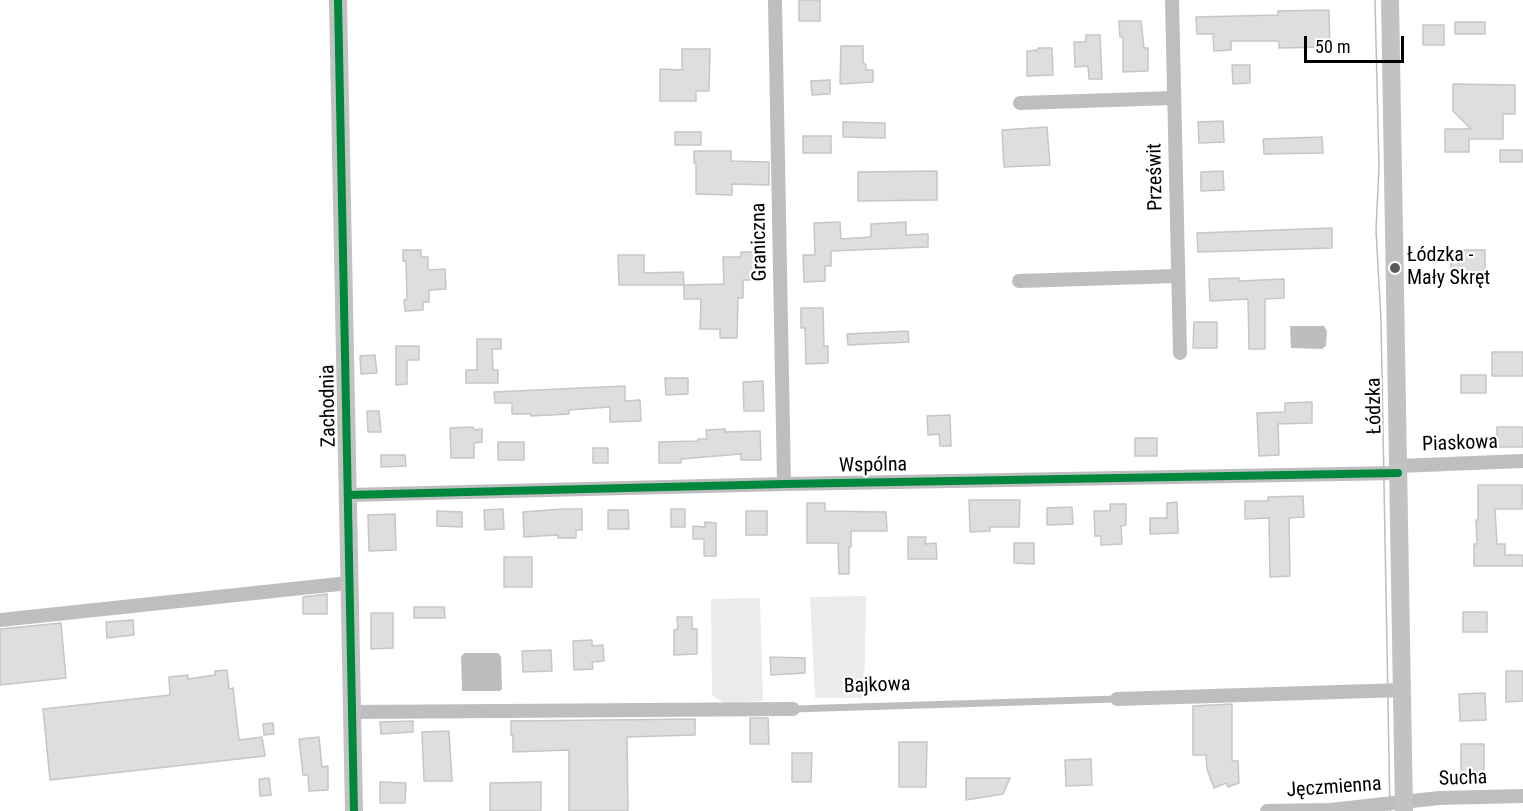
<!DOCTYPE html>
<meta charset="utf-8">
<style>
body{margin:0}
#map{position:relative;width:1523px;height:811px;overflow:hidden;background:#fff;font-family:"Roboto Condensed",sans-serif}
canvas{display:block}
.scale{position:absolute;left:1304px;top:36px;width:100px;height:27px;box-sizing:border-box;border:3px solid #000;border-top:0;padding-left:8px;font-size:18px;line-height:21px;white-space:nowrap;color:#000;-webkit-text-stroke:4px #fff;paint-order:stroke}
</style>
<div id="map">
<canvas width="1523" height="811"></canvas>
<div class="scale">50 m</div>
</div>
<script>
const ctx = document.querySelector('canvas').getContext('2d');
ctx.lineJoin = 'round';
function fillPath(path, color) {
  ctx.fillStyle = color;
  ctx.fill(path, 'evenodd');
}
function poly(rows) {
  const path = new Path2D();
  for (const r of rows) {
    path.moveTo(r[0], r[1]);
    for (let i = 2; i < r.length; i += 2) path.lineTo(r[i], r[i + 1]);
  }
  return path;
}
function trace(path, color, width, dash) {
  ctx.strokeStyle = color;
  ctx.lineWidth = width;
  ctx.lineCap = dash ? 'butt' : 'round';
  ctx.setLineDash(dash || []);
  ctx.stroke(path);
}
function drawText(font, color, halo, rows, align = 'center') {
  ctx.font = font + ' "Roboto Condensed",sans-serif';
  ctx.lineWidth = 4.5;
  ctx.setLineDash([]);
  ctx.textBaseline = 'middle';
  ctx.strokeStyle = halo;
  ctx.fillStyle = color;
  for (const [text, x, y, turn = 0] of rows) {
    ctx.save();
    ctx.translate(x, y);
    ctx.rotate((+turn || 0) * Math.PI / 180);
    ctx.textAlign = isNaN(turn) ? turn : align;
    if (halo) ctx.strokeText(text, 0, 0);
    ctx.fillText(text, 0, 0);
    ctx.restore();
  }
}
fillPath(poly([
 [866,596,864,698,815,698,810,597],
 [760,598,763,701,724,703,712,695,711,599]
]), '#ebebeb');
fillPath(poly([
 [1290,326,1324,326,1327,331,1326,346,1322,349,1291,348],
 [465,653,498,653,501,657,502,689,500,691,462,691,461,656]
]), '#bdbdbd');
const building = poly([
 [799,0,820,0,820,21,799,21,799,0],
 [1329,10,1330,47,1279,48,1279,41,1231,41,1231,50,1214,51,1213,34,1197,34,1196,17,1278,15,1278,11,1329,10],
 [1119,21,1141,21,1144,48,1148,48,1148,71,1123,72,1123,37,1120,37,1119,21],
 [1455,22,1485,22,1485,34,1455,34,1455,22],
 [1423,25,1444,25,1444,45,1423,45,1423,25],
 [1086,35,1100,35,1102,79,1089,79,1088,66,1075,67,1074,42,1086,42,1086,35],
 [841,46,863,46,863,62,866,65,866,70,873,70,873,82,840,84,841,46],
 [1038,48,1052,48,1053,75,1027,76,1027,51,1038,50,1038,48],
 [682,49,710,49,709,91,696,91,696,101,660,101,660,69,682,70,682,49],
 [1232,65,1250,65,1250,83,1233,84,1232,65],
 [830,80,830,94,812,95,811,81,830,80],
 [1453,84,1515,85,1515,114,1503,114,1503,139,1469,139,1469,152,1445,152,1445,129,1471,129,1453,111,1453,84],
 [1223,121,1224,142,1199,143,1198,122,1223,121],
 [843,122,885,123,885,138,843,137,843,122],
 [1047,127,1050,165,1004,167,1002,130,1047,127],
 [675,132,701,132,701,145,675,145,675,132],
 [803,136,831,136,831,153,803,153,803,136],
 [1322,137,1323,153,1264,154,1263,139,1322,137],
 [1500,150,1522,150,1522,162,1500,162,1500,150],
 [694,151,731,151,731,161,769,162,769,185,732,184,732,195,696,194,696,163,694,163,694,151],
 [937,171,937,200,858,201,858,172,937,171],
 [1223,171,1224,190,1201,191,1201,172,1223,171],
 [840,222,841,239,871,237,871,224,906,222,906,235,928,234,928,247,831,251,831,266,825,266,825,281,804,282,803,255,815,255,814,223,840,222],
 [1332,228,1332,248,1198,252,1197,233,1332,228],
 [403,250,421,250,421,257,428,257,428,270,445,269,446,289,429,290,429,302,423,302,423,310,405,311,404,300,407,299,406,261,403,261,403,250],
 [1451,250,1485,250,1485,282,1468,282,1468,273,1451,273,1451,250],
 [741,252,754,252,754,271,751,271,751,280,743,280,743,298,738,298,737,338,720,338,720,329,700,329,701,299,684,299,684,285,724,284,723,257,741,257,741,252],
 [618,255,644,255,644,273,683,272,684,285,619,285,618,255],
 [1239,278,1239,281,1284,279,1284,298,1265,299,1265,349,1249,349,1248,299,1210,301,1209,279,1239,278],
 [801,308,823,308,824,346,828,346,828,363,806,364,805,328,801,328,801,308],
 [1194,322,1217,322,1217,348,1193,348,1194,322],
 [908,331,909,342,848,345,847,334,908,331],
 [477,339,501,339,501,349,492,349,493,370,498,370,498,383,466,383,466,370,477,370,477,339],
 [396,346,419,346,419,360,407,360,407,384,396,385,396,346],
 [1492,352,1523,352,1523,376,1492,376,1492,352],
 [375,355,377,373,361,374,360,356,375,355],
 [1461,375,1486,375,1486,393,1461,393,1461,375],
 [665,378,688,378,688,394,666,395,665,378],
 [763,381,764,411,744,411,743,382,763,381],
 [625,386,625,401,640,400,641,421,610,422,610,407,569,410,569,414,531,416,531,414,512,414,512,403,495,403,494,392,625,386],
 [1312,402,1312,423,1278,424,1279,455,1259,456,1257,413,1285,412,1285,403,1312,402],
 [367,411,379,411,381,432,368,432,367,411],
 [950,415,951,446,940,446,939,434,928,435,927,416,950,415],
 [473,427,474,430,482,429,482,442,474,443,474,458,451,458,450,428,473,427],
 [1497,427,1523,427,1523,447,1497,447,1497,427],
 [725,429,725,432,760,431,761,460,741,460,741,454,681,459,681,463,659,463,659,442,698,441,698,439,707,439,706,430,725,429],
 [1135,438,1157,438,1157,456,1135,456,1135,438],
 [498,442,524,442,524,460,498,460,498,442],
 [593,448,608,448,608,463,593,463,593,448],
 [381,455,405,455,406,466,381,467,381,455],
 [1478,485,1522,485,1522,509,1495,509,1497,544,1505,544,1505,555,1523,555,1523,566,1474,566,1474,544,1477,544,1476,520,1478,520,1478,485],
 [1303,496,1304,517,1289,518,1290,576,1270,577,1269,518,1245,519,1245,501,1268,501,1268,497,1303,496],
 [969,500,1020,500,1019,527,990,527,990,531,970,532,969,500],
 [1177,502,1178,533,1150,534,1150,518,1167,518,1167,503,1177,502],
 [807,503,825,503,825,511,886,512,887,531,851,531,851,547,849,547,849,574,839,574,838,543,807,543,807,503],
 [1110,504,1126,504,1126,525,1121,526,1122,544,1101,545,1101,536,1095,536,1094,511,1110,511,1110,504],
 [1072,507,1073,524,1047,525,1047,508,1072,507],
 [503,509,504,529,485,530,484,510,503,509],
 [562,509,582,509,582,530,576,530,576,538,558,538,558,535,524,537,523,512,562,509],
 [671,509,685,509,685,527,671,527,671,509],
 [608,510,628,510,629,529,608,529,608,510],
 [437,511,462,512,462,527,437,526,437,511],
 [746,511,767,511,767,535,746,535,746,511],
 [395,514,396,550,369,551,368,515,395,514],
 [705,522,716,523,716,556,704,556,704,539,693,539,693,526,705,527,705,522],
 [908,537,926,537,925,544,936,543,937,559,908,559,908,537],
 [1014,543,1034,543,1034,564,1014,563,1014,543],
 [504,557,532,557,532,587,504,587,504,557],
 [327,594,327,614,303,614,303,597,327,594],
 [414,607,444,607,445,618,414,618,414,607],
 [1463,612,1487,612,1487,632,1463,632,1463,612],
 [371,613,393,613,393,648,371,649,371,613],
 [677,617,692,617,692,629,697,629,697,654,674,655,674,630,678,629,677,617],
 [133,620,134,635,107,638,106,622,133,620],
 [61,623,66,678,0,685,0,629,61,623],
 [592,640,592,646,603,645,604,661,592,662,593,669,574,670,573,641,592,640],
 [551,650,552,671,523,672,522,651,551,650],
 [770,657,805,658,805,673,771,675,770,657],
 [227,670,229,689,233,688,239,740,262,737,265,756,50,780,43,709,170,695,169,677,188,675,188,679,215,675,215,671,227,670],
 [1506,671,1523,671,1523,701,1506,702,1506,671],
 [1485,693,1486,720,1460,721,1459,694,1485,693],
 [1232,704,1232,761,1238,761,1239,783,1228,787,1226,783,1214,788,1207,769,1206,755,1193,755,1193,706,1232,704],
 [750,718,768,718,769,744,750,744,750,718],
 [695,719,695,735,627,737,628,811,569,811,569,750,513,752,513,735,511,735,511,721,695,719],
 [413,721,413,732,381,734,380,722,413,721],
 [273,723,274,734,264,735,263,724,273,723],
 [449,731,452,781,424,781,422,732,449,731],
 [319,737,322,767,328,766,328,790,309,791,308,775,303,775,299,739,319,737],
 [899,742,927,742,926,787,899,787,899,742],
 [1461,744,1484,744,1484,776,1461,776,1461,744],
 [792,753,812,753,811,782,792,782,792,753],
 [1091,759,1092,785,1066,786,1065,760,1091,759],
 [269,778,271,795,260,796,259,779,269,778],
 [966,778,1010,778,1003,794,966,800,966,778],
 [380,782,406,783,405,803,380,803,380,782],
 [541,782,541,811,490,811,490,783,541,782]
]);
fillPath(building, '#dedede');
trace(building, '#c6c6c6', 1.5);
trace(poly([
 [793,709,1117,699]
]), '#bebebe', 7);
trace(poly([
 [775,0,784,484],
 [1172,0,1180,353],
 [1020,103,1174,98],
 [1019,281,1178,276],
 [1398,466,1523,461],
 [348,495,784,484,1398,473],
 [0,620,349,583],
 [1117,699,1402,690],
 [352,712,793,709],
 [1267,811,1330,810,1439,798,1523,796]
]), '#bebebe', 14);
trace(poly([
 [338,0,354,811],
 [1390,0,1404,811]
]), '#c2c2c2', 18);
trace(poly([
 [1375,0,1379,167,1376,230,1381,320,1390,811]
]), '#bebebe', 1.5);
trace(poly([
 [338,0,354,811],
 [348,495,784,484,1398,473]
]), '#00873e', 8);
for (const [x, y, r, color] of [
 [1395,268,6,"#595959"]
]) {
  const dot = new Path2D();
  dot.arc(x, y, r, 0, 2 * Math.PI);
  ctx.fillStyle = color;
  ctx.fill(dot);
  trace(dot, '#fff', 2);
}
drawText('20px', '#000', '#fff', [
 ["Prześwit",1156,177,-91],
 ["Graniczna",760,242,-91],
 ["Zachodnia",329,406,-91],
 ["Łódzka",1375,406,-91],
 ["Piaskowa",1460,444,-2],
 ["Wspólna",873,466,-1],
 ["Bajkowa",877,686,-2],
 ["Sucha",1463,779,-2],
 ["Jęczmienna",1334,788,-4]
]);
drawText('20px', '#000', '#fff', [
 ["Łódzka -",1407,256],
 ["Mały Skręt",1407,279]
], 'left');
</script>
